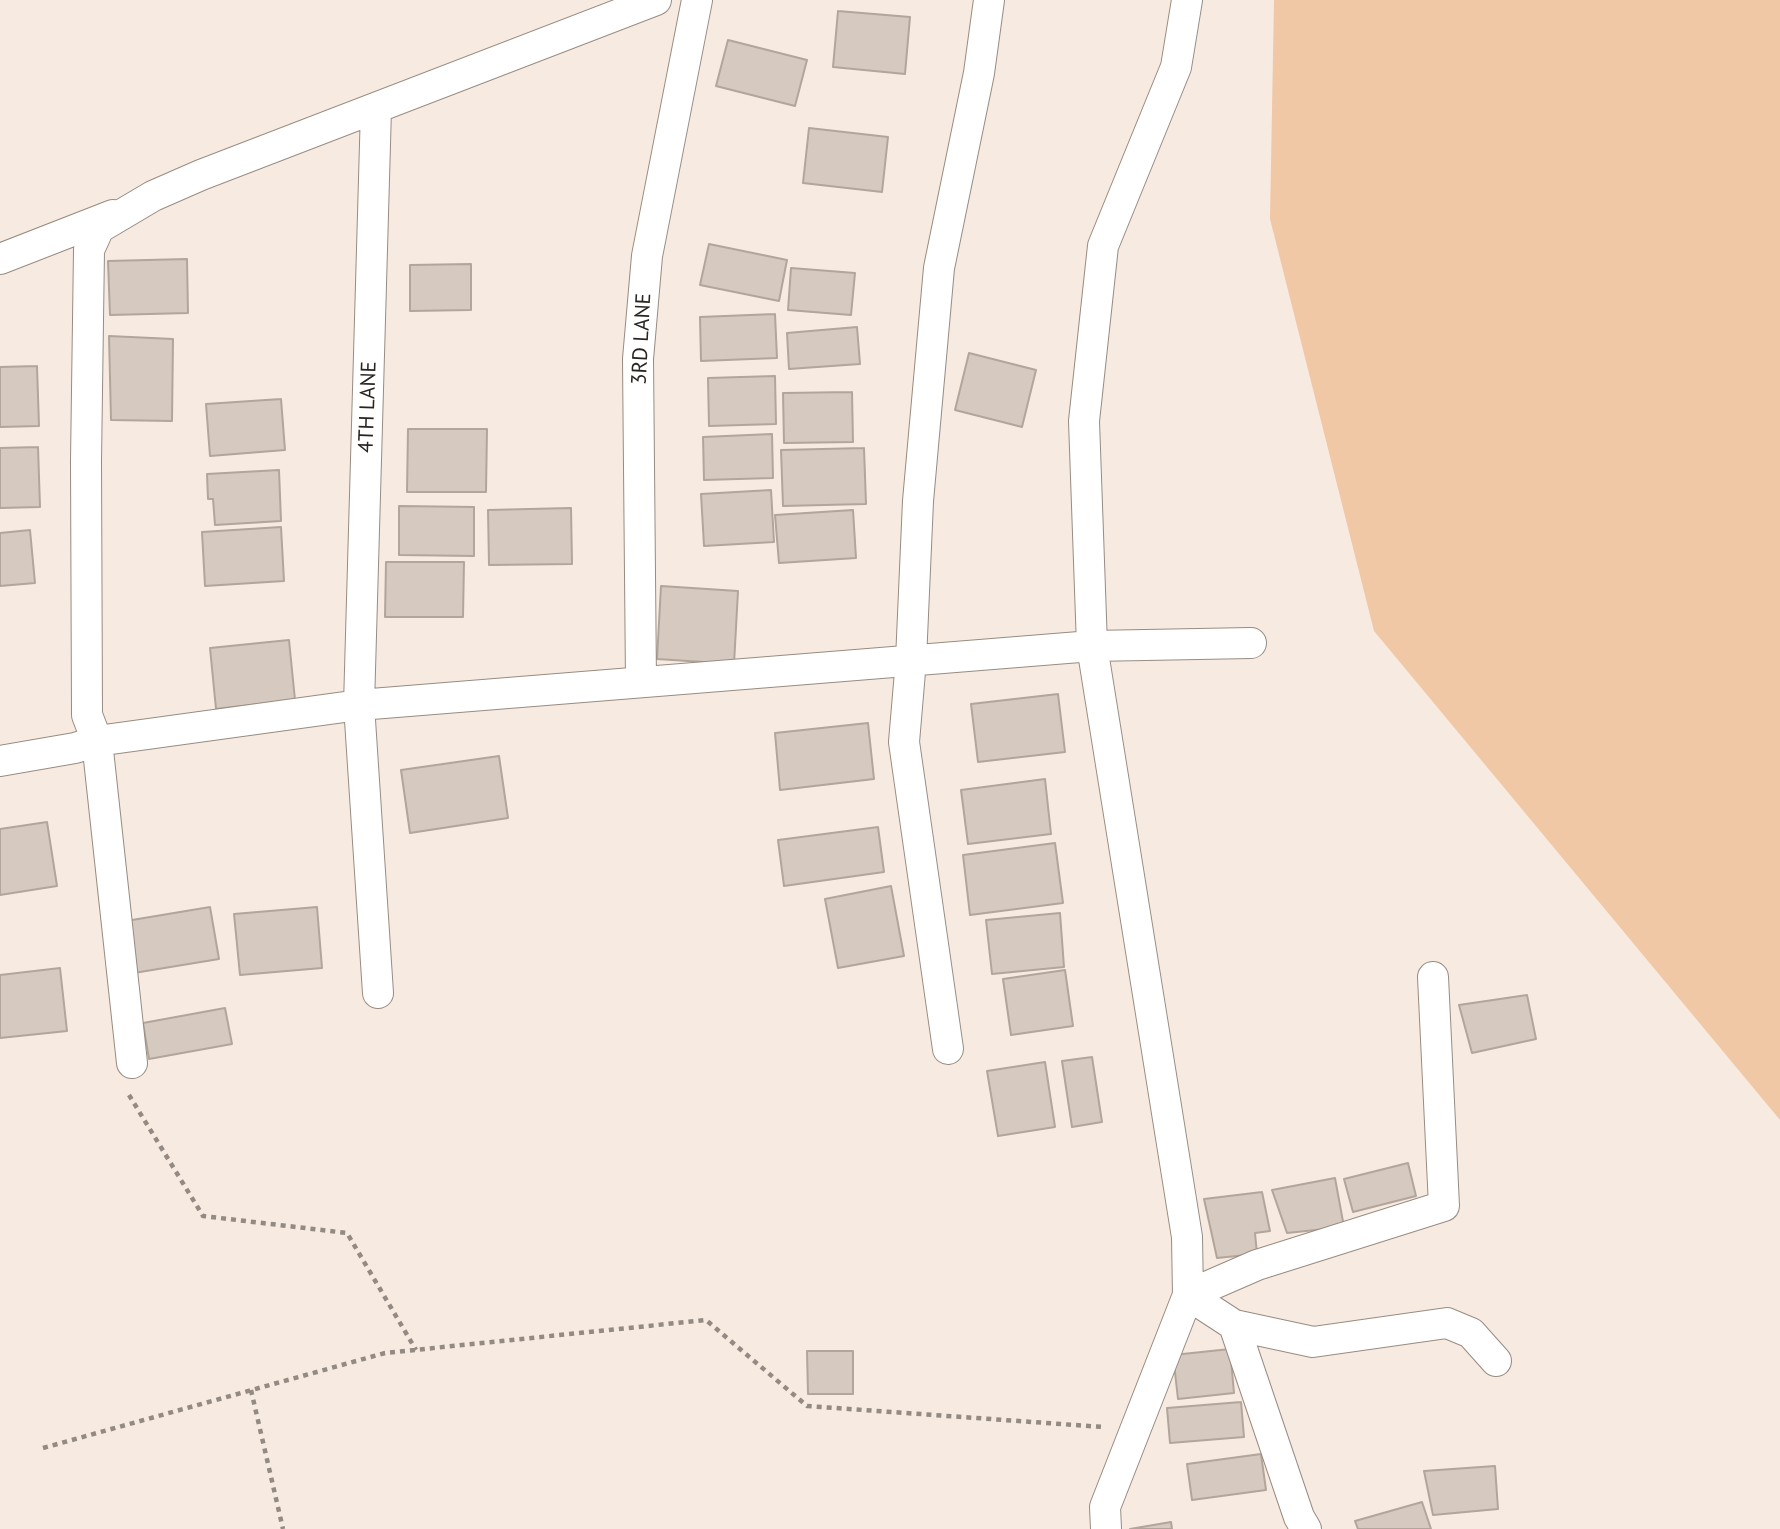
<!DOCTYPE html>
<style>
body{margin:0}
canvas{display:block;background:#f7eae0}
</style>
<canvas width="1780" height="1529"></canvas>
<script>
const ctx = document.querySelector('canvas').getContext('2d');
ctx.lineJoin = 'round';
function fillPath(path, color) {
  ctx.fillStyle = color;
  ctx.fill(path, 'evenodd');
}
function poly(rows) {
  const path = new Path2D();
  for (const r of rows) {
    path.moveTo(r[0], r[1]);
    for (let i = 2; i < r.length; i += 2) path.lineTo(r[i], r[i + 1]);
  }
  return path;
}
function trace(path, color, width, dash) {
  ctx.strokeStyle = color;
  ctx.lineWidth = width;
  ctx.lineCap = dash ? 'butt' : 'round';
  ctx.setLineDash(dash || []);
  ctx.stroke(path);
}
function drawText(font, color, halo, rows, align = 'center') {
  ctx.font = font + ' "PT Sans",sans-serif';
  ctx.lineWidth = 7;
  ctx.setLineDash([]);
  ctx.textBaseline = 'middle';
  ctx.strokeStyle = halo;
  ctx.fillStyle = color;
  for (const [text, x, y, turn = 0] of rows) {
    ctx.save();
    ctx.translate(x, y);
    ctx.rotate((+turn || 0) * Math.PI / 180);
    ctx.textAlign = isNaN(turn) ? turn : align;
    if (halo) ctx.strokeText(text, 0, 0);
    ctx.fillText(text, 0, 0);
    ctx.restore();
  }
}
fillPath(poly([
 [1274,0,1780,0,1780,1120,1374,631,1270,219]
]), '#f1c8a6');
const building = poly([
 [838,11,910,17,905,74,833,67,838,11],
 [728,40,807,60,795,106,716,86,728,40],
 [809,128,888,137,882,192,803,183,809,128],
 [709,244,787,260,779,301,700,285,709,244],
 [187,259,188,313,110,315,108,261,187,259],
 [471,264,471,310,410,311,410,265,471,264],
 [791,268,855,273,851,315,788,310,791,268],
 [775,314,777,358,701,361,700,317,775,314],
 [857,327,860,364,789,369,787,333,857,327],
 [109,336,173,339,172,421,111,420,109,336],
 [969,353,1036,370,1022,427,955,410,969,353],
 [37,366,39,426,0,427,0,367,37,366],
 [775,376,776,424,709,426,708,378,775,376],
 [852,392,853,442,784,443,783,393,852,392],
 [281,399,285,450,210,456,206,404,281,399],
 [408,429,487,429,486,492,407,492,408,429],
 [772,434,773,478,704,480,703,437,772,434],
 [38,447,40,507,0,508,0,448,38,447],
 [864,448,866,504,783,506,781,450,864,448],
 [279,470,281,521,215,525,213,499,208,499,207,474,279,470],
 [771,490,774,542,704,546,701,494,771,490],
 [399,506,474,507,474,556,399,555,399,506],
 [571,508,572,564,489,565,488,510,571,508],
 [853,510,856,558,779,563,775,515,853,510],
 [281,527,284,581,205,586,202,532,281,527],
 [30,530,35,583,0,586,0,533,30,530],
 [386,562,464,562,463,617,385,617,386,562],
 [661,586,738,591,734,664,657,659,661,586],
 [289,640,295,700,216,709,210,648,289,640],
 [1058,694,1065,752,978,762,971,704,1058,694],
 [868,723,874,779,780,790,775,733,868,723],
 [499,756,508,818,410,833,401,770,499,756],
 [1045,779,1051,834,968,844,961,790,1045,779],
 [47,822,57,886,0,895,0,829,47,822],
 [878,827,884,872,784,886,778,840,878,827],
 [1055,843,1063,903,970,915,963,855,1055,843],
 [891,886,904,956,838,968,825,899,891,886],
 [210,907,219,959,134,973,126,921,210,907],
 [317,907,322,968,240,975,234,914,317,907],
 [1060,913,1064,967,992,974,986,920,1060,913],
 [60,968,67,1031,0,1038,0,975,60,968],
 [1065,970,1073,1026,1011,1035,1003,979,1065,970],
 [1527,995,1536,1039,1472,1053,1459,1005,1527,995],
 [225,1008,232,1044,149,1059,143,1023,225,1008],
 [1092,1057,1102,1122,1072,1127,1062,1061,1092,1057],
 [1045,1062,1055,1127,998,1136,987,1071,1045,1062],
 [1408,1163,1416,1196,1353,1212,1344,1179,1408,1163],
 [1335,1178,1344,1227,1287,1233,1272,1190,1335,1178],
 [1262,1192,1270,1231,1255,1233,1257,1254,1217,1258,1204,1199,1262,1192],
 [1230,1349,1234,1393,1178,1399,1173,1355,1230,1349],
 [807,1351,853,1351,853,1394,808,1394,807,1351],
 [1241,1402,1244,1437,1170,1443,1167,1408,1241,1402],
 [1261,1454,1266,1490,1192,1500,1187,1464,1261,1454],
 [1495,1466,1498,1509,1433,1515,1424,1471,1495,1466],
 [1422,1502,1431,1529,1358,1529,1355,1521,1422,1502],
 [1171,1522,1172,1529,1130,1529,1171,1522]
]);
fillPath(building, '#d6c9bf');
trace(building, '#b2a59b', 2);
const street = poly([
 [376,109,359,705,378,993],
 [0,259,113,215],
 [641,682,638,359,647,256,697,0],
 [0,761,75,748,97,741,359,705,1092,646,1251,643],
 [948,1049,904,742,911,660,918,501,939,268,979,73,989,0],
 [132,1063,97,741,87,715,86,461,89,250,99,228,153,196,201,175,656,0],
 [1188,1295,1257,1265,1444,1206,1433,977],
 [1188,1295,1234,1325,1299,1517,1306,1529],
 [1234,1325,1313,1342,1447,1323,1471,1333,1496,1361],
 [1106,1529,1105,1507,1188,1295,1187,1237,1092,646,1084,421,1103,246,1176,67,1187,0]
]);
trace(street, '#988c82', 32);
trace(poly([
 [129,1095,203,1216,347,1233,416,1350],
 [251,1390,283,1529],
 [43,1448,385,1353,706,1320,807,1406,1103,1427]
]), '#938a84', 4.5, [5, 5]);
trace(street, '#fff', 30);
drawText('21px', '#292421', '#fff', [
 ["3RD LANE",642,339,-87],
 ["4TH LANE",368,407,-88]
]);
</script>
